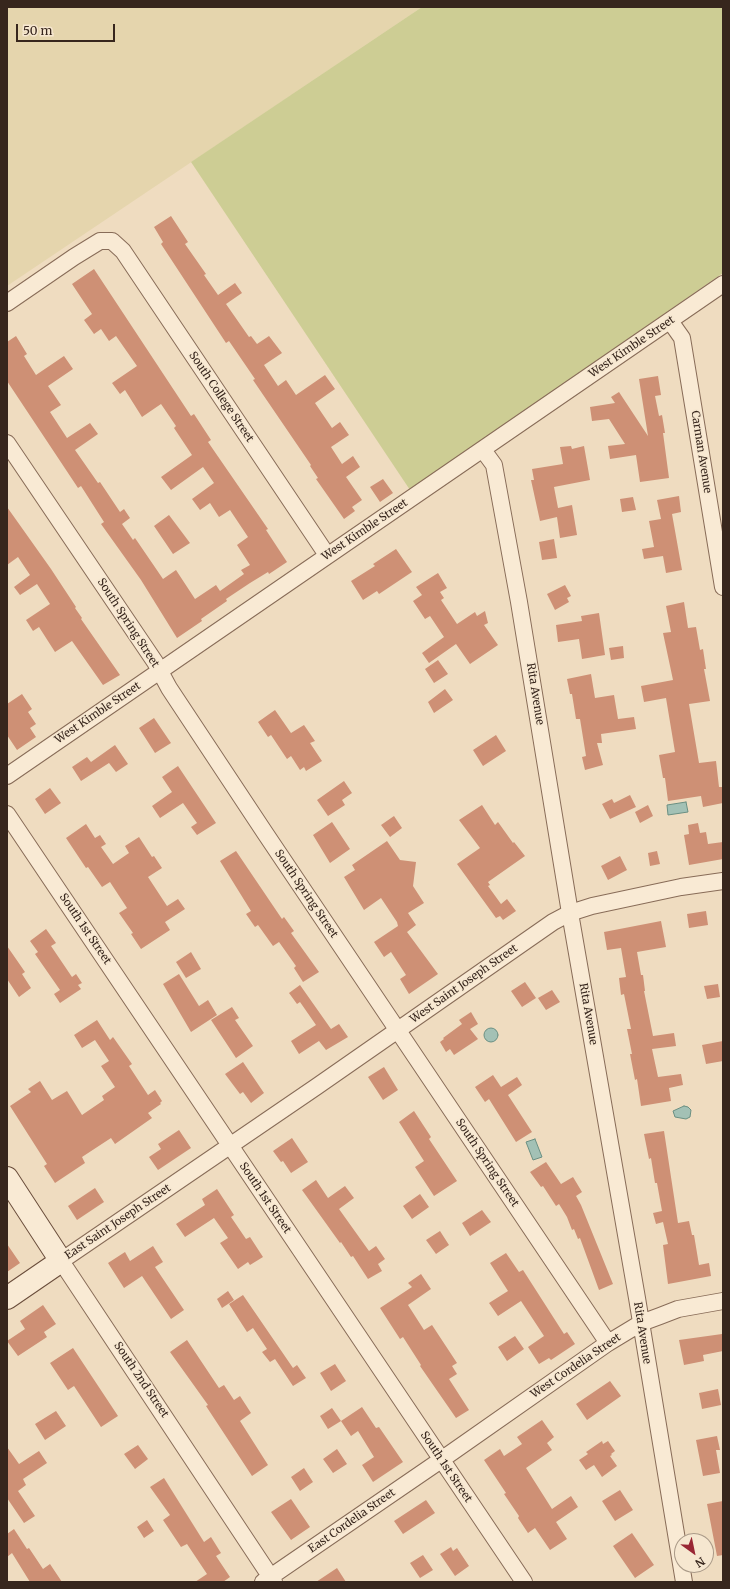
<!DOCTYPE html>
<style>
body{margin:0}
#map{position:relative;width:730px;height:1589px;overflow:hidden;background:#efdcc0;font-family:Merriweather,serif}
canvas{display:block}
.frame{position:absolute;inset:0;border:8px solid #37261d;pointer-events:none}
.north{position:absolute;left:674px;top:1533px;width:40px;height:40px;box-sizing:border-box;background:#f6e7d0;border:1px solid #aa9a88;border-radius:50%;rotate:147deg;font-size:11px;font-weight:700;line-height:16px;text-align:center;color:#37261d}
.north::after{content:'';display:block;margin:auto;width:14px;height:18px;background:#992634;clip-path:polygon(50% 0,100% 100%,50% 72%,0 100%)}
.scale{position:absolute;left:16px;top:24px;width:99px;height:18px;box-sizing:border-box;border:2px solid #37261d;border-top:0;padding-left:5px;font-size:12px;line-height:14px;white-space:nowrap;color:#37261d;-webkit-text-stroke:3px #f6e7d0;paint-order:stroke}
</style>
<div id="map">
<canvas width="730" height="1589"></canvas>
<div class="frame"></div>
<div class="north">N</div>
<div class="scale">50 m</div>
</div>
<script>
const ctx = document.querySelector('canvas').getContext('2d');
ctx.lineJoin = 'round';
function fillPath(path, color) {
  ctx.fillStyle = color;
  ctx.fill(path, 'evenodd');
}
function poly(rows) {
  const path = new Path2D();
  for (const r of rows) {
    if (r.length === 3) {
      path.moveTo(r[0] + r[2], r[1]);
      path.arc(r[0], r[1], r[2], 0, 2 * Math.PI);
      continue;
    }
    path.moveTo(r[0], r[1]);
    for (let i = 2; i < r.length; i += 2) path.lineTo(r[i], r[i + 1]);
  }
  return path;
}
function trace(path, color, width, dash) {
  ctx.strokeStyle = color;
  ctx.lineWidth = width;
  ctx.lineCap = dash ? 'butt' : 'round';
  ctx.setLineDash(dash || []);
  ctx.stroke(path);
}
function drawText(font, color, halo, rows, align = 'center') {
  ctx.font = font + ' Merriweather,serif';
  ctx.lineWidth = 3;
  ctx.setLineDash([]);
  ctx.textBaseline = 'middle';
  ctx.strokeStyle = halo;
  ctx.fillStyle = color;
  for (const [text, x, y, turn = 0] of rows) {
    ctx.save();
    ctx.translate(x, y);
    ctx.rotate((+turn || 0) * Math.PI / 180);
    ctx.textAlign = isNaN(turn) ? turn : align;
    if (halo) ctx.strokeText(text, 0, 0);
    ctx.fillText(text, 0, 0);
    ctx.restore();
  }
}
fillPath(poly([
 [7,7,422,7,7,286]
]), '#e5d5ad');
fillPath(poly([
 [422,7,723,7,723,273,410,490,191,162]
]), '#cdcd94');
const water = poly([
 [686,802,688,812,668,815,667,805,686,802],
 [491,1035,7],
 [684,1106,688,1107,691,1110,690,1117,686,1119,675,1117,673,1111,684,1106],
 [535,1139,542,1157,533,1160,526,1142,535,1139]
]);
fillPath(water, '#a3c1b5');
trace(water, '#6a8f82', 1);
fillPath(poly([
 [171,216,188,242,185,244,206,274,204,275,218,295,235,283,242,293,226,304,249,337,251,336,257,344,269,336,282,353,264,365,278,386,286,380,296,395,325,375,335,389,315,403,332,428,340,422,349,435,331,447,342,464,353,456,360,467,346,477,362,500,352,507,355,511,344,519,316,479,318,478,310,466,311,465,253,380,255,379,229,341,226,343,161,244,163,242,154,227],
 [94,269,191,416,194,414,211,440,208,442,268,529,266,530,287,562,269,574,268,572,250,583,226,599,227,601,201,619,202,621,177,638,141,580,101,524,104,522,81,486,78,488,7,381,7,342,16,336,27,354,24,356,36,375,64,356,73,369,48,386,61,405,50,412,67,438,90,423,98,434,75,450,98,483,100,482,120,512,124,509,130,518,122,524,133,540,135,538,163,579,176,570,195,599,216,585,220,591,244,574,241,570,250,565,237,545,248,537,230,510,219,517,210,503,200,510,192,499,214,483,203,467,171,490,161,477,192,455,174,428,176,426,161,404,142,417,125,390,120,394,112,383,137,366,116,336,109,341,101,329,94,334,84,320,92,314,72,284],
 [658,376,661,395,655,396,659,416,662,415,665,433,663,433,669,478,640,482,636,455,610,459,608,446,625,444,609,419,592,421,590,407,615,403,611,397,619,392,648,436,639,379],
 [571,446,572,449,584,446,590,480,554,487,558,508,572,505,577,535,560,538,557,517,540,521,531,480,534,480,532,469,563,464,560,447],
 [383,479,393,493,380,502,370,487],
 [679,496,681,512,672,514,682,570,666,573,663,556,644,559,642,549,654,547,649,521,661,519,657,500],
 [633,497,636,510,622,512,620,499],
 [7,507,51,569,76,607,75,608,82,618,81,619,120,675,103,685,72,641,55,652,39,627,33,631,26,620,50,604,37,584,20,595,14,587,30,575,18,557,7,565],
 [169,515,190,543,173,554,154,526],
 [554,539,557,558,542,560,539,542],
 [396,549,412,572,379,594,377,591,363,600,351,581,375,566,373,564],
 [438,573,447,588,440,592,444,598,441,600,457,624,475,612,477,616,485,611,488,623,484,625,498,645,470,664,456,644,429,663,422,653,444,637,430,616,425,619,413,601,422,595,416,587],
 [565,585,571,596,567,598,569,602,555,610,547,594],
 [684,602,688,628,696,627,700,650,703,649,706,669,704,669,710,701,689,704,699,763,716,761,719,787,723,787,723,803,703,807,701,796,668,801,665,778,663,778,659,755,675,752,666,698,644,702,641,686,673,680,663,633,671,632,666,606],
 [599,613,605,655,582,659,579,639,558,642,556,625,582,621,581,616],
 [623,646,624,658,611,660,609,648],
 [438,660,448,674,434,683,425,669],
 [591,674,595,698,614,695,618,719,634,717,636,729,601,734,602,743,597,743,603,765,585,770,582,757,586,756,580,719,576,719,572,694,570,694,567,679],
 [445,689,453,700,434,713,428,702],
 [22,694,32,709,28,712,36,724,30,728,36,737,17,750,7,735,7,704],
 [275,710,291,733,304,725,315,741,310,743,322,761,306,771,304,767,300,770,291,756,287,759,271,735,268,737,258,722],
 [154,718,171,743,155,753,139,728],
 [496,735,506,751,483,766,473,750],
 [115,745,128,764,116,772,109,763,81,781,72,767,87,757,91,762],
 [178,766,216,823,197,835,191,827,197,823,183,803,160,818,152,806,172,792,162,777],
 [344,781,352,793,342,800,345,805,328,816,317,800],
 [50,788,61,803,45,814,35,799],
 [630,795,636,807,610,819,602,804,612,799,614,803],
 [482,805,495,825,498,822,513,843,514,842,525,856,488,882,490,885,488,886,501,904,507,899,516,911,503,920,500,916,496,918,457,864,480,848,459,820],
 [648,805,653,816,640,823,635,812],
 [394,816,402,828,390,837,381,825],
 [332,822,350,849,330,863,313,835],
 [698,823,700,833,706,832,708,844,723,842,723,859,689,865,684,835,689,834,688,825],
 [86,824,95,838,100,835,106,844,101,847,113,864,129,853,125,846,139,837,152,857,154,856,162,868,148,877,167,906,178,899,185,909,165,922,170,930,141,949,131,934,133,933,119,913,127,908,110,882,102,887,88,867,86,868,66,838],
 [387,841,400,860,416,862,413,886,424,903,408,913,416,925,407,932,438,974,409,994,400,979,406,975,391,952,384,957,374,942,398,926,397,922,381,898,364,910,344,877,355,870,352,865],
 [236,851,282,919,284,917,294,931,291,933,319,972,303,982,294,968,296,966,279,942,273,946,258,925,255,927,246,914,251,911,220,861],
 [657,851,660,864,650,866,648,853],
 [620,856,627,870,608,880,601,866],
 [706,911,708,925,689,928,687,914],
 [661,921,666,947,637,952,641,975,643,975,645,991,644,991,653,1036,674,1033,676,1046,652,1049,658,1077,681,1074,683,1085,669,1088,671,1101,641,1106,637,1079,635,1080,630,1054,632,1054,627,1029,631,1029,624,994,621,995,619,978,626,977,621,948,607,950,604,932],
 [46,929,56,943,51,946,72,977,76,974,82,983,78,985,81,989,60,1003,54,994,60,990,35,954,38,952,30,941],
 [7,946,25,972,22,974,31,988,19,997,7,979],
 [191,952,201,969,186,978,176,962],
 [179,974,199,1006,208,1000,217,1015,191,1032,163,984],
 [525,982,536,998,522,1007,511,991],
 [718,984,720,997,707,999,704,986],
 [300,985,331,1029,339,1024,348,1037,326,1050,319,1041,299,1054,291,1041,316,1025,300,1002,297,1004,289,993],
 [552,990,560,1002,546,1010,538,998],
 [232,1007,239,1018,235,1020,253,1046,236,1058,211,1020],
 [471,1012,478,1024,470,1029,478,1039,454,1055,450,1049,446,1052,440,1042,444,1039,443,1038,462,1024,459,1020],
 [97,1020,110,1040,113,1037,132,1064,129,1066,148,1095,155,1090,162,1101,160,1103,161,1104,148,1113,152,1118,115,1144,111,1138,82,1157,85,1163,55,1183,44,1166,47,1164,10,1106,31,1092,28,1089,40,1081,52,1100,67,1091,82,1115,104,1100,102,1096,115,1087,101,1066,109,1061,95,1040,82,1048,74,1035],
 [723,1041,723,1061,706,1064,702,1045],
 [243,1062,264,1093,251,1103,243,1092,240,1094,225,1074],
 [384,1067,398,1090,383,1100,368,1077],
 [493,1075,501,1087,517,1077,522,1085,508,1095,532,1132,516,1142,489,1099,485,1102,475,1087],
 [414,1111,431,1137,429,1139,457,1181,434,1196,415,1167,424,1161,399,1122],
 [179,1130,191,1148,158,1170,149,1157,161,1149,158,1144],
 [664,1131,678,1223,689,1221,692,1235,694,1235,699,1265,709,1263,711,1276,668,1284,663,1245,668,1244,663,1222,656,1224,653,1213,662,1211,657,1183,655,1183,651,1158,649,1159,644,1134],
 [292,1138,308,1162,291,1173,283,1161,281,1162,273,1151],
 [546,1162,561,1184,573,1177,582,1192,576,1196,581,1205,613,1284,599,1290,580,1238,578,1239,574,1229,572,1230,567,1217,559,1204,556,1206,543,1186,541,1187,530,1172],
 [316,1180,328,1198,345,1186,354,1198,339,1209,369,1251,376,1246,385,1259,378,1264,382,1271,368,1279,353,1256,351,1257,341,1242,340,1243,302,1190],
 [95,1188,104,1202,77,1220,68,1206],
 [217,1189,234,1215,231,1217,246,1239,250,1237,263,1257,250,1265,248,1262,238,1269,220,1243,228,1238,214,1218,185,1237,176,1224,205,1205,202,1199],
 [420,1194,429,1207,412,1219,403,1206],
 [482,1210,491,1222,470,1236,462,1223],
 [440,1231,449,1245,436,1254,426,1240],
 [7,1244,20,1263,7,1272],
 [153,1246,163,1262,155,1267,184,1310,171,1319,142,1276,124,1288,108,1263,125,1252,130,1261],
 [506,1253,519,1272,523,1270,564,1334,567,1332,575,1344,551,1360,549,1358,539,1364,528,1347,544,1336,521,1301,498,1316,489,1303,508,1291,490,1263],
 [421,1274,431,1289,408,1305,424,1330,432,1325,457,1363,452,1366,457,1374,449,1379,469,1410,456,1418,420,1366,421,1365,403,1337,400,1339,380,1308,412,1287,408,1283],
 [228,1291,234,1300,222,1308,217,1299],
 [243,1295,293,1368,297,1365,306,1378,293,1386,275,1359,270,1362,262,1352,267,1349,253,1328,247,1332,229,1304],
 [43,1305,56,1324,44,1332,47,1337,18,1356,7,1341,25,1329,20,1321],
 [722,1334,723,1351,703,1355,704,1361,684,1365,679,1340],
 [515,1336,524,1349,507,1361,498,1347],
 [187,1340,219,1388,224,1385,234,1400,240,1396,251,1413,240,1421,268,1465,252,1476,206,1406,208,1405,170,1352],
 [73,1348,118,1416,101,1427,74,1386,68,1390,50,1363],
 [335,1364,346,1381,331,1391,320,1373],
 [610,1381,621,1396,587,1420,576,1404],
 [718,1389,721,1405,702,1409,699,1393],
 [362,1407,376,1428,379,1427,403,1462,373,1482,362,1465,374,1457,358,1431,351,1436,341,1421],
 [332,1408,341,1421,328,1429,320,1416],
 [56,1411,66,1426,45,1440,35,1424],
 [542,1420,554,1437,547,1443,552,1450,526,1468,552,1509,571,1496,578,1507,556,1522,567,1539,550,1550,535,1528,528,1533,518,1518,519,1516,504,1494,506,1493,484,1460,500,1449,504,1456,522,1444,517,1437],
 [717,1436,720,1450,716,1450,720,1473,703,1476,696,1440],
 [602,1441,603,1444,608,1441,615,1451,611,1454,612,1455,610,1456,617,1466,602,1477,594,1465,586,1470,579,1460,588,1454,586,1452],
 [138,1445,148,1459,135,1469,124,1454],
 [7,1447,19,1464,39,1451,47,1463,23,1479,26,1485,18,1491,35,1516,24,1523,7,1498],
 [337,1449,347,1464,333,1473,323,1459],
 [304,1468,313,1482,300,1491,291,1477],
 [164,1478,204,1542,211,1537,221,1553,216,1556,230,1577,223,1582,195,1582,207,1574,187,1544,181,1547,163,1520,170,1515,150,1487],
 [620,1490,633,1510,615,1521,602,1501],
 [291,1499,310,1527,291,1540,271,1512],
 [426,1500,435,1513,403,1534,394,1521],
 [723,1501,723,1555,717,1556,707,1504],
 [147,1520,154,1531,144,1538,137,1527],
 [14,1529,27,1549,29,1548,43,1569,50,1564,62,1582,30,1582,12,1553,7,1557,7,1534],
 [632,1533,654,1565,635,1578,613,1546],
 [451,1547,453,1551,457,1548,469,1566,455,1576,440,1554],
 [423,1555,433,1570,420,1578,410,1563],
 [337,1568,346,1582,316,1582]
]), '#ce9075');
const street = poly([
 [7,303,74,257,100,241,112,241,123,251,327,555],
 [670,321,682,338,723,587],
 [7,443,155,662,169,688,265,833,608,1343],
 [483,450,494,465,519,602,570,913,637,1298,684,1582],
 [7,776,723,284],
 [7,814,524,1582],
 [263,1582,441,1460,608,1343,641,1323,660,1316,678,1309,723,1301],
 [274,1582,61,1261,316,1087,553,922,570,913,592,906,681,887,723,881]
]);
const secondary = poly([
 [7,1178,61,1261,7,1298]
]);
trace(street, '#886c58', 18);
trace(secondary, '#6a4d3b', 24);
trace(street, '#f9ead4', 16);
trace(secondary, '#f9ead4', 22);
drawText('11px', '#37261d', '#f6e7d0', [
 ["West Kimble Street",632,347,-34],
 ["South College Street",221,397,56],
 ["Carman Avenue",701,452,81],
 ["West Kimble Street",365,530,-34],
 ["South Spring Street",128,623,57],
 ["Rita Avenue",535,694,81],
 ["West Kimble Street",98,713,-34],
 ["South Spring Street",306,894,56],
 ["South 1st Street",85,929,56],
 ["West Saint Joseph Street",464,984,-35],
 ["Rita Avenue",588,1014,80],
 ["South Spring Street",487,1163,56],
 ["South 1st Street",265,1198,56],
 ["East Saint Joseph Street",118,1222,-34],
 ["Rita Avenue",642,1333,81],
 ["West Cordelia Street",576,1366,-34],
 ["South 2nd Street",141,1380,56],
 ["South 1st Street",446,1467,56],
 ["East Cordelia Street",352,1521,-35]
]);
</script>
